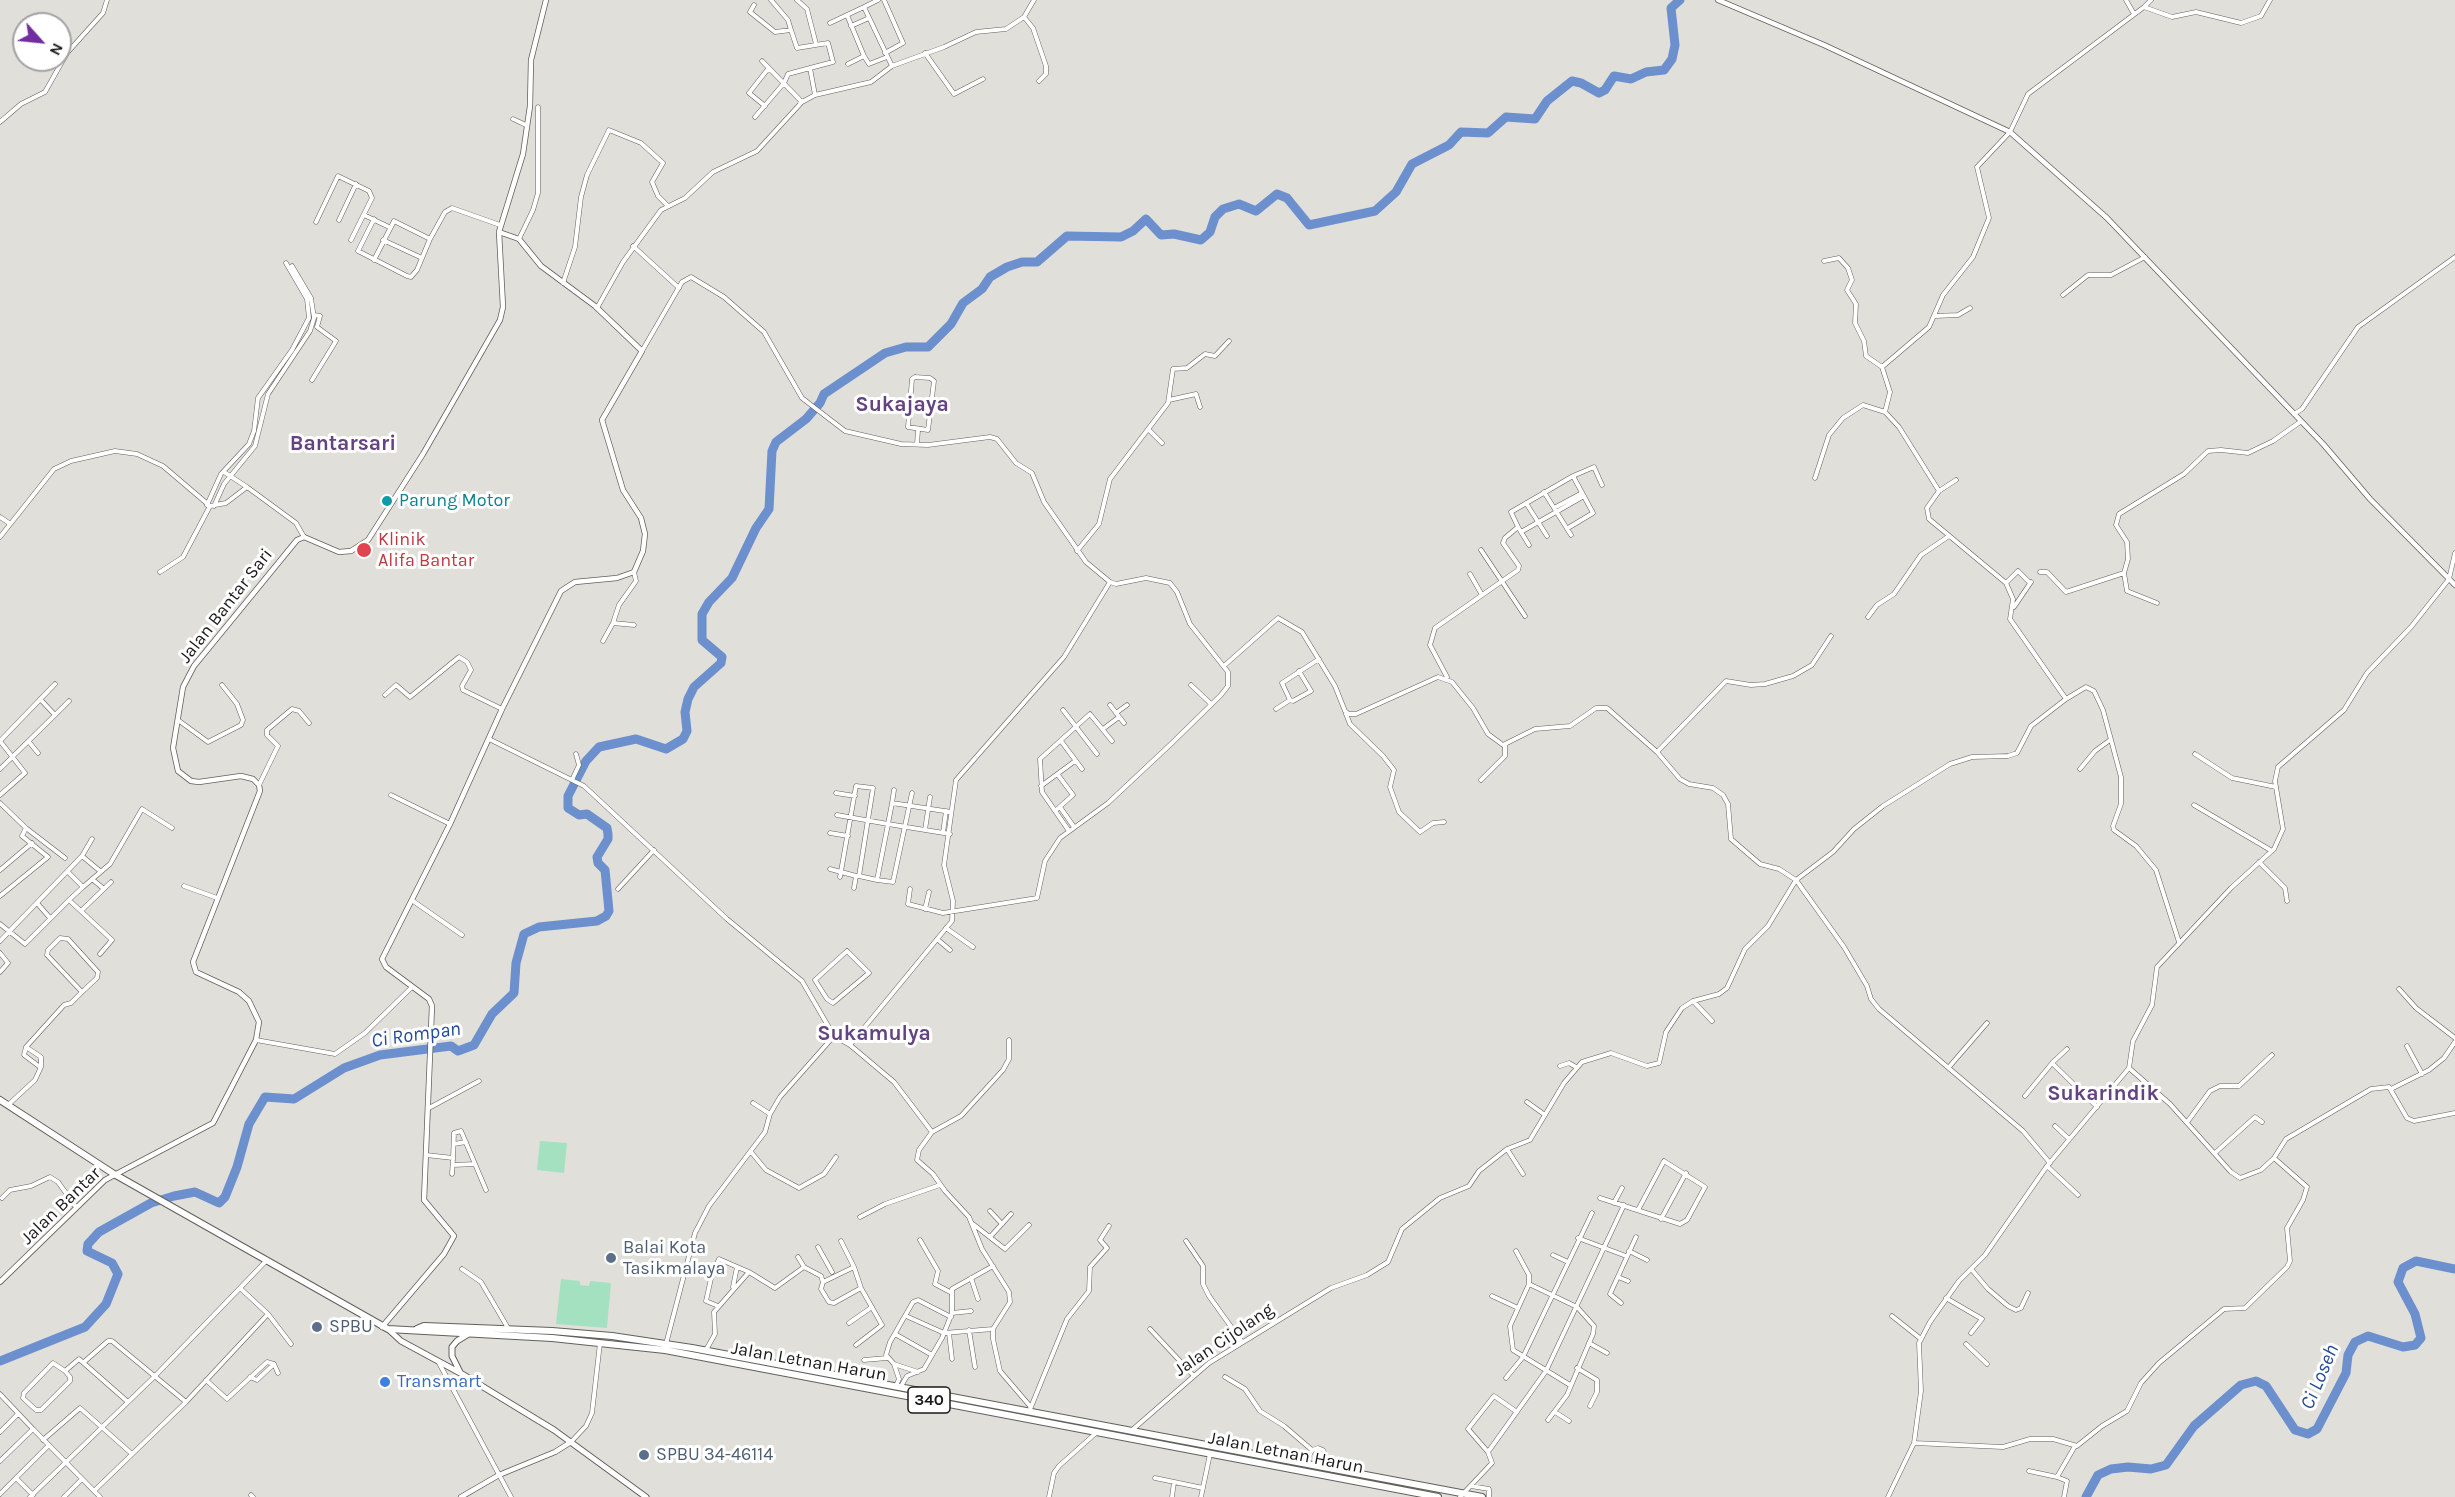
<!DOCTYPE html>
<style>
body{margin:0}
#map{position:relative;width:2455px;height:1497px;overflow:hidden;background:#e1dfda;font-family:Karla,sans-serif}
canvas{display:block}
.north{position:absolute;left:12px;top:12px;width:60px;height:60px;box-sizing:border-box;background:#fff;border:2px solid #a3a3a3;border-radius:50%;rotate:117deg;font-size:16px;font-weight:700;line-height:24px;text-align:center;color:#1a1a18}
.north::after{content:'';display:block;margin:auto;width:21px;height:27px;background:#722da1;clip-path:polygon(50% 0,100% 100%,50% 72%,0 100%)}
</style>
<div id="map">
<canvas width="2455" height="1497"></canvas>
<div class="north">N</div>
</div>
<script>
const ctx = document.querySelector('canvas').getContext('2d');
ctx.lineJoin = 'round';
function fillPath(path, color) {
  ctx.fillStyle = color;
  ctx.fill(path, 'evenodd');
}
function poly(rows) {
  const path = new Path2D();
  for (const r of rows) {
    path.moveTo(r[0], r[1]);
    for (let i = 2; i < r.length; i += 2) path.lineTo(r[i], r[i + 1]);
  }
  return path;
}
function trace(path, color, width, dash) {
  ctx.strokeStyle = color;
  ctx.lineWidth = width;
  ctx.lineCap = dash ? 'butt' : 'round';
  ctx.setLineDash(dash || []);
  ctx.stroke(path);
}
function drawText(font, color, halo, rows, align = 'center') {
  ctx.font = font + ' Karla,sans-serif';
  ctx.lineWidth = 6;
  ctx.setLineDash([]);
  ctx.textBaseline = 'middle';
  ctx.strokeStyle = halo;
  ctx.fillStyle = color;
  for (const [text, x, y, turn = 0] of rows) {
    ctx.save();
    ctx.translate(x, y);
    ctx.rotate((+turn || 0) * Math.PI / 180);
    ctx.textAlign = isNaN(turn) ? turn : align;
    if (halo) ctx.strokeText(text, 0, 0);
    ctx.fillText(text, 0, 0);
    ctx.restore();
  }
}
fillPath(poly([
 [540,1141,567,1143,564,1173,537,1170],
 [561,1279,580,1281,580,1285,589,1286,590,1281,611,1283,607,1328,556,1324]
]), '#a4e1c0');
trace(poly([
 [0,1361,85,1327,106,1304,118,1274,112,1263,87,1251,88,1244,99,1232,151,1203,174,1196,195,1192,219,1203,225,1197,237,1167,249,1124,265,1097,294,1099,344,1068,380,1055,451,1046,458,1051,474,1045,492,1014,514,993,516,963,524,934,539,927,597,921,606,916,609,911,605,870,598,863,597,857,608,839,608,834,607,828,587,814,579,815,568,808,568,796,586,761,599,747,636,739,666,749,683,739,687,731,685,712,688,699,694,687,721,663,722,657,702,640,702,614,709,602,732,578,756,528,769,509,772,451,776,442,806,419,820,403,824,394,885,353,906,347,928,347,951,324,963,303,982,289,990,277,1007,267,1022,262,1037,262,1067,236,1121,237,1133,231,1146,219,1161,235,1174,234,1201,240,1210,232,1215,217,1223,209,1239,204,1256,211,1277,194,1287,198,1309,225,1375,211,1396,192,1412,164,1449,145,1461,132,1488,133,1506,117,1535,119,1547,101,1572,81,1581,83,1599,93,1605,90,1614,76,1631,79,1646,72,1664,70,1672,59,1675,45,1671,8,1680,0],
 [2086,1497,2098,1475,2111,1469,2128,1467,2151,1469,2166,1465,2194,1426,2241,1385,2256,1381,2266,1386,2295,1430,2308,1434,2317,1429,2346,1373,2348,1355,2355,1342,2368,1336,2403,1347,2415,1345,2421,1338,2415,1314,2398,1282,2403,1268,2416,1261,2455,1269]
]), '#6c8fce', 9);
const minor = poly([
 [771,0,788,20,791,30],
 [797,0,807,9,816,44],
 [878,0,864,7,892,66],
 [884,0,903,43,885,53],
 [2126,0,2134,14],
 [754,5,750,12,775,32,791,30,797,48,828,43,833,62,810,68,815,95],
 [864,7,847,15,864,56,869,64,887,57],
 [2144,7,2151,0],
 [1024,17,1033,28,1046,66,1046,74,1039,81],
 [830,23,847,15],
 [851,26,869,18],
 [925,53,954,94,983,79],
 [762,61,802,102],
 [848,64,864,56],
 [765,106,749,93,768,69],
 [755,117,784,83,788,74,810,68],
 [513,119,526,125],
 [0,122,21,104,45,92,67,53,103,13,107,0],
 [364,215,389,227],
 [374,219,358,251,407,276,411,277,417,270,430,239],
 [339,220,356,184],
 [316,222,338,176,369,191,372,198,351,240],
 [519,239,533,210,538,193,538,107],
 [383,240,422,258],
 [633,246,679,288],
 [374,260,394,221,430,239,445,212,452,208,500,225],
 [1824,261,1839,258,1848,268,1852,280,1847,290,1856,304,1855,323,1864,341,1866,356,1882,367,1929,327,1943,295,1973,257,1989,218,1977,167,2010,132,2028,94,2144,7,2172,17,2196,12,2241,23,2261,16,2270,0],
 [286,263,307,299],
 [292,266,311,298],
 [563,283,575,247,581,197,587,175,609,130,641,143,663,163,652,182,658,196,667,205],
 [2063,295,2088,275,2111,275,2145,257],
 [597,308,623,262,661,210,685,198,713,172,757,151,802,102,815,95,871,82,892,66,944,47,976,32,1006,29,1024,17,1034,0],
 [1935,316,1958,315,1970,308],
 [642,351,682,282,691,277,724,297,764,332,802,398,845,431,901,444,928,445,990,437,997,439,1016,463,1032,473,1044,502,1086,562,1110,582,1116,584,1146,578,1170,583,1177,592,1190,624,1228,672,1228,686,1221,695,1172,743,1108,803,1060,838,1045,861,1037,898,943,913,908,904,910,889],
 [1882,367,1890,392,1885,412,1899,427,1939,491,1927,508,1929,519,2006,583,2013,599,2010,619,2066,699,2086,687,2094,691,2103,710,2121,777,2121,804,2113,826,2114,830,2136,846,2156,870,2179,942],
 [915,377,930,378,934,381,928,430,908,427,912,379,915,377],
 [312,380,336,341,317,327,320,316,314,315],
 [1169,400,1196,394,1200,407],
 [2294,414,2302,409,2358,327,2455,257],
 [1148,429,1162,443],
 [917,444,918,430],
 [224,472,247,487],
 [1815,478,1829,435,1843,418,1863,405,1885,412],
 [1939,491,1956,480],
 [1544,492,1571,535],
 [1526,503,1547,536],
 [207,505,221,474,249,444,254,431,258,398,292,350,309,318,307,299,311,298,314,318,310,331,268,394,255,446,224,484,214,506],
 [1554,508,1582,493],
 [0,517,9,523],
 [1518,527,1511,512,1573,476,1594,467,1602,485],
 [1568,528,1593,513,1573,476],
 [1521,532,1529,545],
 [0,537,54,469,71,461,115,451,137,454,163,466,210,506,226,503,247,487,296,523,304,537],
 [1481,550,1525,616],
 [1077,551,1099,524,1110,479,1168,403,1173,369,1187,368,1205,354,1215,356,1229,341],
 [160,572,183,557,210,506],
 [2040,572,2047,572,2066,592,2124,573],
 [1470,574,1482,595],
 [2006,583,2018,571,2030,583],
 [2157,603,2127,591,2124,573,2128,559,2127,542,2116,525,2119,514,2184,474,2208,451,2221,450,2248,453,2273,441,2300,422],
 [2014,607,2031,582],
 [1868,617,1877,605,1894,594,1921,555,1949,536],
 [613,623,634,625],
 [603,641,613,623,619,605,636,581,634,572],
 [1225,665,1278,618,1302,632,1335,686,1345,711,1349,714,1356,714,1438,677,1452,682,1473,708,1488,734,1503,745,1535,729,1570,726,1596,708,1607,708,1657,752,1680,779,1689,784,1713,788,1723,795,1728,804,1731,839,1760,864,1779,869,1796,880,1844,947,1867,986,1871,999,1879,1009,2023,1131,2050,1163],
 [1447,677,1430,645,1435,628,1518,570,1519,566,1503,543,1505,538,1518,527,1521,532,1584,496],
 [1191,685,1211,704],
 [385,695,396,685,410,697,459,657,467,662,471,670,462,686,463,690,502,709],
 [1290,700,1293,701,1311,691,1299,671],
 [1110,705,1124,723],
 [1276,709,1290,700,1282,683,1319,659],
 [1063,710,1097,754],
 [1116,713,1127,705],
 [1346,714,1350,724,1383,756,1394,770,1390,787,1399,812,1420,832,1433,823,1444,822],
 [55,715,69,701],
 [178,720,208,742,241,725,243,720,237,704,222,685],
 [1103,729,1119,717],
 [489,739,584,786,727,919,802,981,834,1036,850,1045,952,921,953,901,944,865,956,780,1064,657,1110,582],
 [0,741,55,684],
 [0,741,25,773,0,795],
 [1061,741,1082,769],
 [29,742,38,753],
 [1657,752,1726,681,1751,685,1765,684,1793,676,1812,665,1831,636],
 [2195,754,2232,778,2276,787],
 [0,769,55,715,40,699],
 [2080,769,2095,751,2110,740],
 [572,780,579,765,576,754],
 [1481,780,1505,756,1505,744],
 [259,785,278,746,267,735,267,730,292,709,299,711,309,723],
 [1041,786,1075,761],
 [836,793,855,796],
 [391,795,450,824],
 [0,803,26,828,22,836,48,857,0,896],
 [892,803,894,790],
 [2194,805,2272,851],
 [1060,807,1074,827],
 [1055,811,1073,795,1058,775],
 [837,815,888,824,877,880,893,882,912,793],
 [26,828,65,858],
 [925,830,930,797],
 [1069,831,1042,792,1040,759,1090,714,1112,741],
 [830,833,848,836],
 [943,833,946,811],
 [950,834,888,824,892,803,951,812],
 [82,856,92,839],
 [2259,862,2285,888,2287,901],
 [830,869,856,876],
 [0,870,32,843],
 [68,872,83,887,69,900],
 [859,876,877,880],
 [840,877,856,786,873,788,859,876,856,876,854,888],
 [92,879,104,889],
 [184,886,217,898],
 [83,887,110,864,142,809,172,828],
 [618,889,654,850],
 [413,901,462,935],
 [37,903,50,918],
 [925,909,929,892],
 [81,911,111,882],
 [0,924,25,944,69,900,112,940,100,954],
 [946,928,973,947],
 [937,939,950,950],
 [0,941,82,856,100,871],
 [847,951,869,973,833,1003,827,999,815,980,847,951],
 [0,953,8,963,0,972],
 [2399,989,2416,1008,2455,1038],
 [1693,1001,1712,1021],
 [256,1040,335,1054,365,1033,412,987],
 [850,1045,894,1082,932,1132,919,1150,917,1160,933,1174,945,1191,969,1217,982,1249,1009,1292,1010,1302,993,1329,993,1339,1000,1371,1030,1406,1031,1412],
 [2407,1046,2422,1074],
 [26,1047,24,1055,40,1067],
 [2053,1064,2097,1107],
 [1560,1066,1569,1063,1576,1067],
 [1949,1067,1987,1023],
 [2129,1068,2170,1104,2231,1172,2240,1178,2261,1170,2274,1158,2286,1139,2371,1089,2389,1087,2407,1118,2414,1121,2455,1113],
 [2391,1089,2429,1070,2444,1058,2455,1042],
 [2025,1096,2053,1062,2067,1049],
 [1527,1102,1545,1115],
 [753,1103,770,1114],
 [8,1105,35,1080,41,1067,41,1057,26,1047,64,1005,71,1003,82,992,47,955,48,950,60,938,68,939,98,972,97,978,82,992],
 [429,1108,479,1081],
 [2188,1121,2210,1091,2220,1086,2239,1086,2272,1055],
 [2055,1126,2069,1139],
 [932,1132,961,1116,1003,1070,1009,1059,1009,1040],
 [454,1144,466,1142],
 [1507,1149,1523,1174],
 [751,1152,766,1170,799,1188,824,1174,836,1157],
 [2215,1153,2255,1117,2262,1122],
 [426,1155,453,1158,452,1174],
 [453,1158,454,1133,461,1131,475,1164],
 [453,1165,475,1164,486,1190],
 [2047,1166,2078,1195],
 [2,1198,10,1190,31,1186,50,1177,58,1182,76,1207],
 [1600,1198,1680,1224,1687,1220,1705,1187,1664,1161,1638,1210],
 [1614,1203,1622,1188],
 [990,1211,1002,1224],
 [860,1217,885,1204,940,1185],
 [1661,1219,1686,1173],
 [973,1224,1005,1249,1029,1225],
 [990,1237,1011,1214],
 [1578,1238,1626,1256],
 [920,1240,938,1271,935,1284,950,1292],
 [841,1241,854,1267],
 [1186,1241,1203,1266,1203,1284,1209,1296,1242,1342],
 [818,1247,832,1272],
 [1516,1251,1529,1275,1529,1284,1510,1326,1513,1350,1570,1385],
 [1629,1251,1647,1260],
 [1553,1255,1568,1262],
 [798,1257,804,1267],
 [686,1267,712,1274,719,1259,749,1272],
 [462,1269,481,1282,508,1328],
 [1972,1270,1988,1289,2008,1306,2016,1310,2021,1308,2028,1293],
 [712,1274,706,1301,718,1306],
 [1618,1277,1628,1281],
 [971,1278,978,1299],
 [823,1282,821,1289,829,1302,834,1303,861,1288],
 [1529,1284,1577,1307,1594,1326,1593,1334,1567,1395,1548,1420],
 [733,1287,737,1267],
 [240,1288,266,1261],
 [1492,1296,1518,1308],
 [1946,1298,1982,1319,1971,1333],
 [1621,1303,1610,1294,1636,1237],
 [952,1313,971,1311],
 [906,1316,944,1333,993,1329],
 [1892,1316,1921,1339],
 [849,1323,872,1307],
 [1150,1329,1193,1375],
 [969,1330,975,1367],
 [949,1333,952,1359],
 [895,1334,932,1355],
 [1589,1343,1607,1353],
 [666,1344,695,1233,709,1206,765,1132,770,1114,780,1097,834,1036],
 [1966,1344,1987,1364],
 [706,1350,715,1334,714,1312,749,1272,775,1288,804,1267,821,1276,823,1282,854,1267,861,1288,882,1325,856,1345],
 [864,1360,887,1358],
 [84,1362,108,1341,112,1341,186,1402,268,1314],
 [439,1363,511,1497],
 [894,1364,899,1379,896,1386],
 [1577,1368,1597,1380,1597,1392,1590,1406],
 [65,1371,70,1377,70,1381,41,1410,36,1410,23,1398,24,1393,53,1363,65,1371,79,1359,128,1402],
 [918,1372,894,1364,886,1355,890,1342,913,1302,918,1300,951,1317],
 [250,1377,257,1380,274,1364],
 [1225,1377,1245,1389,1260,1411,1284,1426,1312,1450],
 [1506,1378,1523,1357,1592,1213],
 [206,1380,227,1399,267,1362,274,1364,278,1373],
 [900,1388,907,1376,924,1369,942,1338,952,1313,952,1289,993,1266],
 [0,1394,33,1429,0,1461],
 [1031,1407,1067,1319,1089,1291,1090,1267,1107,1248,1100,1240,1109,1226],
 [1555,1412,1569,1421],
 [33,1429,100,1497],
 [1131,1431,1209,1363,1331,1288,1367,1275,1388,1262,1402,1229,1440,1198,1469,1186,1479,1171,1507,1149,1530,1140,1564,1083,1582,1062,1611,1053,1647,1066,1659,1063,1666,1032,1682,1008,1693,1001,1719,994,1727,988,1745,949,1768,926,1796,880,1833,852,1854,829,1883,806,1950,764,1972,757,2008,756,2017,753,2031,726,2066,699],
 [0,1432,18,1414],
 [43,1440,80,1408,132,1454],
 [571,1442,586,1426,592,1413,600,1343],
 [1914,1443,2003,1447,2030,1439,2053,1439,2077,1446,2102,1426,2127,1411,2141,1383,2159,1363,2224,1309,2245,1308,2287,1267,2290,1261,2287,1228,2303,1200,2307,1187,2274,1158],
 [1488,1452,1468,1429,1494,1396,1517,1412],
 [1305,1464,1312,1450,1318,1448,1323,1450,1333,1470],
 [2029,1471,2057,1477,2075,1446],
 [2057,1477,2067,1481,2064,1497],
 [16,1478,33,1495],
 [1155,1478,1203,1488],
 [1471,1486,1489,1489,1489,1497],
 [94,1491,186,1402],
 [0,1494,48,1446],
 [251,1495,253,1497],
 [30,1497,155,1376,240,1288,268,1314,291,1344],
 [64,1497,82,1479],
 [1049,1497,1054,1473,1059,1466,1096,1433],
 [1172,1497,1174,1482],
 [1201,1497,1210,1454],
 [1460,1497,1492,1463,1488,1452,1546,1371,1624,1205],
 [1888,1497,1914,1443,1921,1391,1919,1343,1930,1322,1959,1281,1985,1255,2047,1166,2129,1068,2133,1041,2152,1005,2157,967,2231,888,2274,849,2283,829,2275,781,2278,767,2344,710,2367,673,2411,627,2449,579,2455,553]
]);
const tertiary = poly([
 [1718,0,1824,45,2010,132,2107,218,2324,445,2370,499,2455,585],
 [0,1282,105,1180,213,1123,256,1040,259,1022,249,1001,239,992,196,972,193,962,260,791,259,785,253,779,241,776,199,782,191,781,178,771,173,748,183,687,194,666,297,540,304,537,339,552,351,551,368,540,423,454,500,320,503,307,499,232,523,154,530,106,531,60,546,0],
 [382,1327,444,1254,454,1236,424,1200,432,1006,429,999,386,967,382,959,450,824,502,709,561,591,575,582,617,578,634,572,643,551,645,534,641,518,623,490,602,420,642,351,595,306,541,266,519,239,499,232],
 [461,1497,499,1475,555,1452,571,1442]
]);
const secondary = poly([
 [388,1329,401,1341,462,1374,554,1430,646,1497],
 [460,1372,452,1356,452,1347,457,1341,470,1333]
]);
const primary = poly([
 [0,1100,114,1174,388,1329,552,1338,665,1350,1438,1497],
 [417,1329,424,1326,552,1331,612,1336,692,1348,1482,1497]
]);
trace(minor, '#61605b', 5);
trace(tertiary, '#61605b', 6);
trace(secondary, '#61605b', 7);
trace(primary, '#61605b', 8);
trace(minor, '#fff', 4);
trace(tertiary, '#fff', 4.5);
trace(secondary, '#fff', 5);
trace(primary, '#fff', 6);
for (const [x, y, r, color] of [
 [387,501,6,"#0f9aa8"],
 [364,550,8,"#e0444e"],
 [611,1258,6,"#5c6f8a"],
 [317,1327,6,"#5c6f8a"],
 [385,1382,6,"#3f7fe0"],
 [644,1455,6,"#5c6f8a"]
]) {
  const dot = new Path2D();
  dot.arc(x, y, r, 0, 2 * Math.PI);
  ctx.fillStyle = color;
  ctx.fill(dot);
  trace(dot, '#fff', 2);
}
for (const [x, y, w] of [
 [929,1400,42]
]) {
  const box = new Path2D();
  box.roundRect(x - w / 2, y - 13, w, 26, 4.5);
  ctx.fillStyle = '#fff';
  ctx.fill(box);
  trace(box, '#1a1a18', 1.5);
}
drawText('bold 16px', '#1a1a18', null, [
 ["340",929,1400]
]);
drawText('18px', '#0d838f', '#fff', [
 ["Parung Motor",399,501]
], 'left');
drawText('18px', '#be3a42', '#fff', [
 ["Klinik",378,540],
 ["Alifa Bantar",378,561]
], 'left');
drawText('18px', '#1a1a18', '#fff', [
 ["Jalan Bantar Sari",226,606,-52],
 ["Jalan Bantar",61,1206,-44],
 ["Jalan Cijolang",1224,1340,-34],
 ["Jalan Letnan Harun",809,1362,10],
 ["Jalan Letnan Harun",1286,1453,11]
]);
drawText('18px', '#4e5e75', '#fff', [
 ["Balai Kota",623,1248],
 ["Tasikmalaya",623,1269],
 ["SPBU",329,1327],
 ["SPBU 34-46114",656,1455]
], 'left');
drawText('18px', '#366cbe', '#fff', [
 ["Transmart",397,1382]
], 'left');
drawText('italic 20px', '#234b97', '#fff', [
 ["Ci Rompan",416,1035,-8],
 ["Ci Loseh",2320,1377,-67]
]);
drawText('bold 21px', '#644480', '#fff', [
 ["Sukajaya",902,405],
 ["Bantarsari",343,444],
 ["Sukamulya",874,1034],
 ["Sukarindik",2103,1094]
]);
</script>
